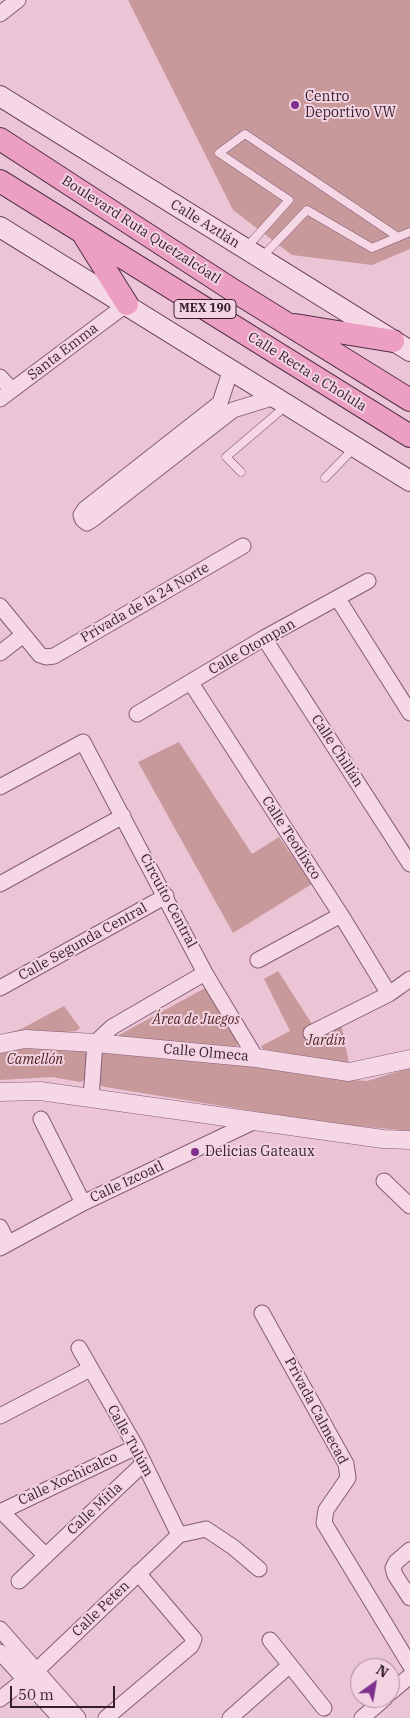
<!DOCTYPE html>
<meta charset="utf-8">
<style>
body{margin:0}
#map{position:relative;width:410px;height:1718px;overflow:hidden;background:#ebc4d6;font-family:"IBM Plex Serif",serif}
canvas{display:block}
.north{position:absolute;left:350px;top:1658px;width:50px;height:50px;box-sizing:border-box;background:#f3d3e2;border:1px solid #a78b9a;border-radius:50%;rotate:32deg;font-size:14px;font-weight:700;line-height:20px;text-align:center;color:#351f2e}
.north::after{content:'';display:block;margin:auto;width:18px;height:22px;background:#7f308f;clip-path:polygon(50% 0,100% 100%,50% 72%,0 100%)}
.scale{position:absolute;left:10px;top:1686px;width:105px;height:22px;box-sizing:border-box;border:2px solid #351f2e;border-top:0;padding-left:6px;font-size:15px;line-height:18px;white-space:nowrap;color:#351f2e;-webkit-text-stroke:4px #f3d3e2;paint-order:stroke}
</style>
<div id="map">
<canvas width="410" height="1718"></canvas>
<div class="north">N</div>
<div class="scale">50 m</div>
</div>
<script>
const ctx = document.querySelector('canvas').getContext('2d');
ctx.lineJoin = 'round';
function fillPath(path, color) {
  ctx.fillStyle = color;
  ctx.fill(path, 'evenodd');
}
function poly(rows) {
  const path = new Path2D();
  for (const r of rows) {
    path.moveTo(r[0], r[1]);
    for (let i = 2; i < r.length; i += 2) path.lineTo(r[i], r[i + 1]);
  }
  return path;
}
function trace(path, color, width, dash) {
  ctx.strokeStyle = color;
  ctx.lineWidth = width;
  ctx.lineCap = dash ? 'butt' : 'round';
  ctx.setLineDash(dash || []);
  ctx.stroke(path);
}
function drawText(font, color, halo, rows, align = 'center') {
  ctx.font = font + ' "IBM Plex Serif",serif';
  ctx.lineWidth = 4;
  ctx.setLineDash([]);
  ctx.textBaseline = 'middle';
  ctx.strokeStyle = halo;
  ctx.fillStyle = color;
  for (const [text, x, y, turn = 0] of rows) {
    ctx.save();
    ctx.translate(x, y);
    ctx.rotate((+turn || 0) * Math.PI / 180);
    ctx.textAlign = isNaN(turn) ? turn : align;
    if (halo) ctx.strokeText(text, 0, 0);
    ctx.fillText(text, 0, 0);
    ctx.restore();
  }
}
fillPath(poly([
 [128,0,410,0,410,249,372,265,292,255,233,210],
 [179,742,252,854,279,837,312,884,233,933,138,762],
 [278,971,314,1027,340,1017,349,1064,263,1049,261,1046,290,1031,264,979],
 [207,987,238,1044,236,1047,120,1037,119,1035],
 [64,1006,80,1028,76,1031,0,1039,0,1035,21,1029],
 [89,1047,88,1079,80,1082,52,1077,0,1080,0,1048],
 [103,1048,263,1067,323,1078,367,1081,410,1068,410,1131,327,1123,105,1087,97,1084,98,1054]
]), '#c8999b');
const service = poly([
 [246,248,289,200,219,153,245,134,398,237],
 [261,258,307,210,372,248,410,232],
 [241,472,226,457,286,406],
 [325,478,354,448]
]);
const minor = poly([
 [0,14,18,0],
 [231,369,220,403,85,509,81,515,83,520,87,523,93,519,233,410,275,397],
 [0,377,12,390],
 [0,399,127,304],
 [338,599,410,713],
 [0,606,40,655,46,657,54,656,243,546],
 [264,638,410,864],
 [0,653,22,636],
 [191,683,341,915,389,994],
 [137,714,264,638,368,581],
 [0,787,83,742,205,973,256,1058],
 [0,884,123,816],
 [258,960,341,915],
 [0,988,166,896],
 [311,1033,389,994,410,979],
 [91,1098,95,1043,112,1027,205,973],
 [41,1119,83,1203],
 [384,1181,410,1206],
 [0,1227,8,1243],
 [0,1248,83,1203,255,1121],
 [262,1313,346,1464,348,1478,326,1510,324,1523,410,1665],
 [79,1348,136,1447,179,1535],
 [0,1416,90,1369],
 [1,1511,46,1556],
 [0,1512,136,1447],
 [410,1550,396,1562,393,1568,395,1575,410,1598],
 [19,1581,144,1463],
 [0,1629,78,1718],
 [270,1640,324,1708],
 [0,1652,60,1718],
 [390,1693,410,1676],
 [0,1699,37,1670,179,1535,206,1529,233,1547,259,1569],
 [106,1718,191,1646,194,1639,138,1573],
 [230,1718,290,1665],
 [362,1718,385,1698]
]);
const tertiary = poly([
 [0,1044,25,1039,95,1043,256,1058,349,1072,410,1059],
 [0,1092,40,1091,383,1139,410,1140]
]);
const secondary = poly([
 [0,96,410,351],
 [0,227,410,481]
]);
const primary = poly([
 [0,139,231,289,410,400],
 [0,181,410,436],
 [85,237,127,304],
 [295,325,393,341]
]);
trace(service, '#845c75', 9);
trace(minor, '#845c75', 17);
trace(tertiary, '#845c75', 19);
trace(secondary, '#663f59', 22);
trace(primary, '#523048', 24);
trace(service, '#f6d7e5', 8);
trace(minor, '#f6d7e5', 15);
trace(tertiary, '#f6d7e5', 18);
trace(secondary, '#f6d7e5', 20);
trace(primary, '#ec9ec3', 22);
for (const [x, y, r, color] of [
 [295,105,5,"#7f308f"],
 [195,1152,5,"#7f308f"]
]) {
  const dot = new Path2D();
  dot.arc(x, y, r, 0, 2 * Math.PI);
  ctx.fillStyle = color;
  ctx.fill(dot);
  trace(dot, '#f3d3e2', 2);
}
for (const [x, y, w] of [
 [205,309,62]
]) {
  const box = new Path2D();
  box.roundRect(x - w / 2, y - 9.5, w, 19, 4);
  ctx.fillStyle = '#f3d3e2';
  ctx.fill(box);
  trace(box, '#351f2e', 1);
}
drawText('bold 12px', '#351f2e', null, [
 ["MEX 190",205,309]
]);
drawText('14px', '#351f2e', '#f3d3e2', [
 ["Centro",305,97],
 ["Deportivo VW",305,113],
 ["Delicias Gateaux",205,1152]
], 'left');
drawText('14px', '#351f2e', '#f3d3e2', [
 ["Calle Aztlán",205,224,32],
 ["Boulevard Ruta Quetzalcóatl",141,230,33],
 ["Santa Emma",63,352,-37],
 ["Calle Recta a Cholula",307,372,32],
 ["Privada de la 24 Norte",145,603,-30],
 ["Calle Otompan",252,647,-30],
 ["Calle Chillán",337,751,57],
 ["Calle Teotlixco",291,838,57],
 ["Circuito Central",168,901,62],
 ["Calle Segunda Central",83,942,-29],
 ["Calle Olmeca",206,1053,5],
 ["Calle Izcoatl",127,1182,-25],
 ["Privada Calmecad",316,1411,62],
 ["Calle Tulúm",130,1441,61],
 ["Calle Xochicalco",68,1479,-25],
 ["Calle Mitla",95,1509,-43],
 ["Calle Peten",101,1609,-44]
]);
drawText('italic 14px', '#502a27', '#f3d3e2', [
 ["Área de Juegos",196,1020],
 ["Jardín",326,1041],
 ["Camellón",35,1060]
]);
</script>
